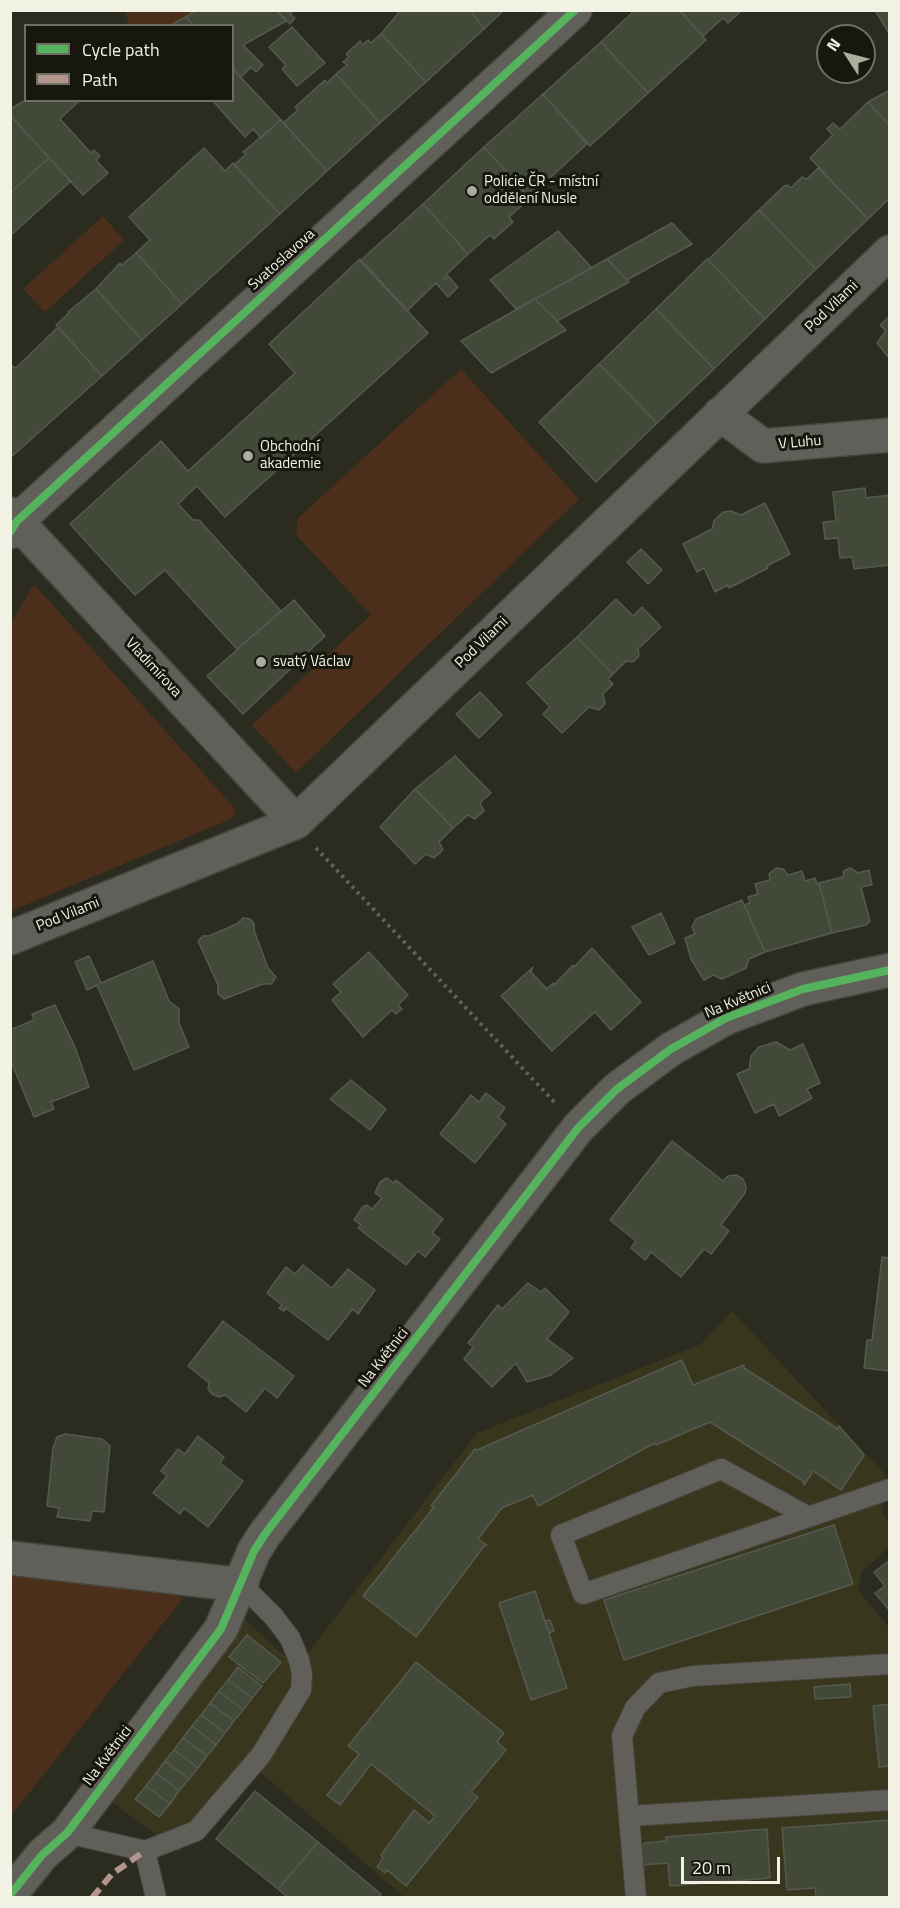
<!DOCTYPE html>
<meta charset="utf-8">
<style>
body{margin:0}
#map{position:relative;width:900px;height:1908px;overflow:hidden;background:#2b2b20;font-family:"Titillium Web",sans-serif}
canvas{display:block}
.frame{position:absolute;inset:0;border:12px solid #f1f1e4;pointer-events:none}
.legend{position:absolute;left:24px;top:24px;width:210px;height:78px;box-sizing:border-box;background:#17170e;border:2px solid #6e6e64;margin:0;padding:8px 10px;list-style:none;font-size:18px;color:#f1f1e4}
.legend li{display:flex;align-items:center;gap:12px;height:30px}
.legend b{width:30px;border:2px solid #6e6e64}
.north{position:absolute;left:816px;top:24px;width:60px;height:60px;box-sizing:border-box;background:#17170e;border:2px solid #6e6e64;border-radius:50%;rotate:306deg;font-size:16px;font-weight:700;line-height:24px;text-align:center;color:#f1f1e4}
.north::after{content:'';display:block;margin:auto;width:21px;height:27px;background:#acac9f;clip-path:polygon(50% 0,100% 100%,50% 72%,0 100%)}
.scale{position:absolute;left:681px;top:1857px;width:99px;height:27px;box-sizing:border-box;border:3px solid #f1f1e4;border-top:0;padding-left:8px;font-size:18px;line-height:21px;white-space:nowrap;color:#f1f1e4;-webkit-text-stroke:4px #17170e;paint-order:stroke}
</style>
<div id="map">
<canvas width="900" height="1908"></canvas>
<div class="frame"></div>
<ul class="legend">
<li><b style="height:8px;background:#56b35d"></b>Cycle path</li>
<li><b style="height:8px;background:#b2968c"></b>Path</li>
</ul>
<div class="north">N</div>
<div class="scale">20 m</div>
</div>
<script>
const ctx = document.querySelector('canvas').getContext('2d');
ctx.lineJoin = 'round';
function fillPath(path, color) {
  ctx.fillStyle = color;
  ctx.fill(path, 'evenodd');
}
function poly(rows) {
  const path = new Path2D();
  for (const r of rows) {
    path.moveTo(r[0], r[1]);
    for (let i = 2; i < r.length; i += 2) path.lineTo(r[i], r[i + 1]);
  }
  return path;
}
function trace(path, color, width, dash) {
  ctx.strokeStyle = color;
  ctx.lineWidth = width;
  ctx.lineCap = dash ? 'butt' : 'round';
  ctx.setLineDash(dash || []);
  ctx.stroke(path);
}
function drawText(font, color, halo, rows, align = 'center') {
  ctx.font = font + ' "Titillium Web",sans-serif';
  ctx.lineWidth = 6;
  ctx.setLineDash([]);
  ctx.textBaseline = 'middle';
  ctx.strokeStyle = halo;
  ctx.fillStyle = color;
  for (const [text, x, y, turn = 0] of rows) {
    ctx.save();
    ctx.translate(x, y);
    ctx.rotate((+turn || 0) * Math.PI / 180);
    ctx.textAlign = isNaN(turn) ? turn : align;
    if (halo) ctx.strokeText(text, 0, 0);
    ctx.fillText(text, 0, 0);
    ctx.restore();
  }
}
fillPath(poly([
 [732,1311,885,1474,882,1511,889,1523,889,1547,862,1571,858,1590,889,1627,889,1897,404,1897,245,1759,179,1852,108,1799,243,1618,297,1667,477,1433,701,1344]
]), '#38361d');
fillPath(poly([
 [125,11,197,11,169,26,129,25],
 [103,216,124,240,45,312,23,289],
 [461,369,579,499,296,773,252,725,371,615,296,535,298,518],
 [34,584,237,811,231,819,11,911,11,623],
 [11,1571,149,1585,183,1598,11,1816]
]), '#4c2f1a');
const building = poly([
 [197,10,276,10,286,21,243,45,263,65,256,72,251,67,241,77,232,68,232,26,194,26,186,17,197,10],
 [276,10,294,10,290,14,295,18,290,24,276,10],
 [401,10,470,10,484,29,426,82,381,34,401,10],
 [470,10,504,10,484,29,470,10],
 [635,10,679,10,706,40,648,93,601,42,635,10],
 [679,10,742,10,728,23,723,18,703,36,679,10],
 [875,10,890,10,890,35,875,10],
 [186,17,194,26,169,26,186,17],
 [292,27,325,63,297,86,282,69,286,65,269,47,292,27],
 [381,34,426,82,380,123,336,74,347,65,343,62,349,57,346,54,360,41,363,45,368,40,371,43,381,34],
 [601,42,648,93,590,146,543,94,601,42],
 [232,68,281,120,261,138,253,129,245,137,212,100,232,100,232,68],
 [336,74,380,123,327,171,283,123,298,110,295,107,325,80,327,83,336,74],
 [890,90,890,126,868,102,890,90],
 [543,94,587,144,529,197,484,147,543,94],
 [26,100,80,100,60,119,91,153,94,150,100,156,96,160,108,173,83,195,10,115,10,109,26,100],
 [868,102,890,126,890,198,868,219,810,158,833,135,827,129,833,123,840,129,868,102],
 [10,115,49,158,10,193,10,115],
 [281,120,327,171,280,214,234,165,246,154,243,152,281,120],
 [484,147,530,198,509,217,513,222,494,239,490,235,468,254,423,204,484,147],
 [204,148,225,171,233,163,280,214,182,304,136,253,150,240,129,217,204,148],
 [49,158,71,181,10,236,10,193,49,158],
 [818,168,868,219,816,269,759,210,784,186,788,185,791,188,802,177,807,179,818,168],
 [423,204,468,254,444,277,445,279,448,276,458,287,448,297,436,283,407,311,360,261,423,204],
 [759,210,816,269,765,319,708,260,759,210],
 [672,223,692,244,627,280,607,259,672,223],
 [558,231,592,268,516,309,490,280,558,231],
 [136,253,182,304,142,340,96,289,120,263,122,265,136,253],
 [360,259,428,333,225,517,197,486,178,504,193,520,199,520,281,611,237,649,165,570,135,595,70,524,161,441,188,471,295,373,269,344,360,259],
 [607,259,629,282,557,321,535,299,607,259],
 [707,259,765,319,714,369,656,309,707,259],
 [96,289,142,340,102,376,56,325,69,313,68,312,96,289],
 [535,299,566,330,491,373,461,341,535,299],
 [656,309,714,369,657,423,599,364,656,309],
 [890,316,890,359,877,343,886,331,880,325,890,316],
 [58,327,102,376,10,458,10,364,15,368,18,366,58,327],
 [599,364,657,423,596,482,539,422,599,364],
 [865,488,866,498,890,495,890,565,854,569,852,557,840,558,838,538,825,539,823,522,836,521,833,492,865,488],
 [765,503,790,554,767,566,768,568,729,588,728,585,715,592,704,568,697,572,683,544,712,529,714,521,723,512,731,511,741,515,765,503],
 [641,549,662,570,648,584,627,562,641,549],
 [616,599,633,616,642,607,661,627,638,649,639,656,633,662,626,661,613,674,577,637,616,599],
 [294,600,325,636,243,714,207,676,294,600],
 [577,637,613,674,608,679,613,684,603,694,605,704,599,710,589,707,562,733,543,714,550,707,527,683,577,637],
 [480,692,502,715,479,738,456,714,480,692],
 [455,756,491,793,480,803,484,811,475,819,468,815,453,828,415,789,455,756],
 [415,789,453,828,439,842,443,850,434,858,426,854,415,864,380,827,415,789],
 [776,868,783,869,788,875,802,871,805,881,815,878,817,884,819,883,832,933,765,952,744,905,750,903,748,897,758,894,755,884,770,880,769,874,776,868],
 [850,868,858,873,869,870,872,885,861,887,870,921,866,925,832,933,819,883,843,877,844,871,850,868],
 [742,900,765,952,749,959,746,968,722,979,713,975,704,980,691,959,685,938,695,934,692,927,696,919,742,900],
 [661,913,675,943,649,955,632,927,661,913],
 [243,918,250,919,254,923,254,930,268,968,276,977,271,984,263,984,224,999,218,994,218,985,198,941,203,936,209,936,237,924,243,918],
 [592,948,641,1002,611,1030,595,1012,552,1051,501,996,533,967,531,972,547,989,553,983,554,985,573,965,574,967,592,948],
 [369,952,408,995,398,1005,402,1009,396,1014,392,1010,363,1037,332,1000,341,992,333,984,369,952],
 [89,956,101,983,153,961,169,1001,179,1009,179,1023,189,1047,134,1070,97,985,87,990,75,962,89,956],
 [55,1005,75,1047,89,1087,51,1102,54,1109,34,1117,10,1059,10,1030,34,1020,32,1014,55,1005],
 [776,1042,790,1050,803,1044,820,1083,807,1089,812,1098,779,1116,774,1104,755,1113,737,1074,749,1069,751,1056,759,1047,776,1042],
 [351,1080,386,1109,370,1130,330,1099,351,1080],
 [486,1093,505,1108,498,1117,506,1124,475,1163,440,1134,471,1095,479,1102,486,1093],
 [672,1141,723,1181,728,1176,736,1175,743,1179,746,1187,745,1193,721,1225,729,1231,711,1254,704,1249,681,1277,651,1252,645,1260,631,1248,636,1241,610,1220,672,1141],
 [387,1178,394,1183,396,1180,443,1219,432,1233,440,1239,425,1257,418,1251,406,1265,358,1228,361,1225,354,1220,363,1207,367,1205,372,1209,382,1198,375,1193,380,1182,387,1178],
 [882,1257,890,1258,890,1371,864,1368,867,1340,872,1340,882,1257],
 [303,1265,332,1288,348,1269,375,1290,358,1314,353,1309,328,1340,286,1308,284,1311,279,1308,282,1305,267,1293,286,1267,295,1274,303,1265],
 [528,1283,541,1292,545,1288,569,1312,547,1339,573,1358,551,1375,527,1382,516,1363,492,1387,464,1359,473,1347,468,1343,498,1305,502,1309,528,1283],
 [223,1321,294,1376,277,1398,265,1388,246,1412,225,1395,219,1397,212,1394,208,1389,209,1383,188,1366,223,1321],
 [682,1360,693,1385,744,1365,744,1368,838,1429,839,1426,864,1455,841,1490,813,1471,804,1485,803,1481,710,1422,656,1445,655,1443,538,1506,533,1495,502,1508,478,1539,487,1545,484,1546,416,1637,363,1596,434,1507,431,1506,475,1449,477,1450,682,1360],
 [65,1434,102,1439,110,1446,104,1512,92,1511,90,1521,57,1517,59,1508,47,1506,53,1448,57,1437,65,1434],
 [198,1436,224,1457,220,1463,243,1481,208,1527,184,1508,180,1514,153,1493,167,1476,161,1471,178,1449,185,1454,198,1436],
 [834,1525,853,1584,624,1660,604,1600,834,1525],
 [890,1560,890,1611,875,1593,885,1586,874,1572,890,1560],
 [535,1591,567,1688,531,1700,499,1603,535,1591],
 [550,1620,554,1631,549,1633,545,1621,550,1620],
 [247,1635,281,1662,263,1683,229,1657,247,1635],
 [416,1662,504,1733,497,1742,506,1750,471,1792,478,1797,406,1886,387,1870,385,1873,377,1867,383,1858,381,1855,414,1810,429,1823,435,1816,371,1764,340,1805,327,1795,359,1754,348,1746,416,1662],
 [238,1667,262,1686,252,1698,228,1680,238,1667],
 [228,1680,252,1698,243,1710,219,1691,228,1680],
 [850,1684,851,1697,815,1699,814,1687,850,1684],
 [219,1691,243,1710,234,1721,210,1703,219,1691],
 [210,1703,234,1721,225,1733,201,1715,210,1703],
 [890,1704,890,1766,879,1767,873,1706,890,1704],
 [201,1715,225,1733,216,1745,192,1726,201,1715],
 [192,1726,216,1745,207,1756,183,1738,192,1726],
 [183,1738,207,1756,198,1768,174,1750,183,1738],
 [174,1750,198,1768,189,1779,165,1761,174,1750],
 [165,1761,189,1779,179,1791,156,1773,165,1761],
 [156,1773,179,1791,170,1804,146,1786,156,1773],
 [146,1786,170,1804,159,1817,135,1799,146,1786],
 [255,1791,318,1842,278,1889,216,1839,255,1791],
 [890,1820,890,1898,816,1898,815,1888,787,1890,782,1828,890,1820],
 [767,1829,770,1878,670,1886,668,1863,641,1865,640,1848,645,1843,666,1841,666,1837,767,1829],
 [318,1842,381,1894,378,1898,288,1898,278,1889,318,1842]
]);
fillPath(building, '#434939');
trace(building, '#565950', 1.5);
const lane = poly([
 [807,1516,721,1469,561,1535,583,1594,890,1489],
 [629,1816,890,1800],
 [67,1833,145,1851,196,1831,261,1755,301,1690,302,1674,299,1660,290,1638,273,1616,242,1585],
 [145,1851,156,1898],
 [636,1898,622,1736,635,1708,659,1683,693,1676,890,1664]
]);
const street = poly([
 [720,414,763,446,890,435],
 [10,514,296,822],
 [10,532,17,521,575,10],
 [10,938,296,822,890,252],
 [10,1558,242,1585],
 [10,1895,42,1855,67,1833,221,1629,254,1551,265,1534,578,1128,617,1089,671,1049,726,1018,803,989,890,970]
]);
trace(lane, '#46463c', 22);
trace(street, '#46463c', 36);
trace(poly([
 [316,848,557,1105]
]), '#63615c', 4, [3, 4.5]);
trace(lane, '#615f5a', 20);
trace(street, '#615f5a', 33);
trace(poly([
 [92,1898,112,1874,145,1851]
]), '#b2968c', 6, [12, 6]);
trace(poly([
 [10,532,17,521,575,10],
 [10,1895,42,1855,67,1833,221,1629,254,1551,265,1534,578,1128,617,1089,671,1049,726,1018,803,989,890,970]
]), '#56b35d', 8);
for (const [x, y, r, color] of [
 [472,191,6,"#acac9f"],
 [248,456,6,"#acac9f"],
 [261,662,6,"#acac9f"]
]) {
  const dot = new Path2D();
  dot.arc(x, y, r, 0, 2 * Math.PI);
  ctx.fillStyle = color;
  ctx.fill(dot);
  trace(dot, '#17170e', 2);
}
drawText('15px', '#f1f1e4', '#17170e', [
 ["Policie ČR - místní",484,182],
 ["oddělení Nusle",484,199],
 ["Obchodní",260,447],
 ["akademie",260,464],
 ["svatý Václav",273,662]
], 'left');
drawText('15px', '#f1f1e4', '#17170e', [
 ["Svatoslavova",282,260,-42],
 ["Pod Vilami",832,307,-44],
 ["V Luhu",800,443,-5],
 ["Pod Vilami",482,643,-44],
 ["Vladimírova",153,668,47],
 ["Pod Vilami",68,915,-22],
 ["Na Květnici",738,1001,-23],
 ["Na Květnici",384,1358,-52],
 ["Na Květnici",108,1756,-53]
]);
</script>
